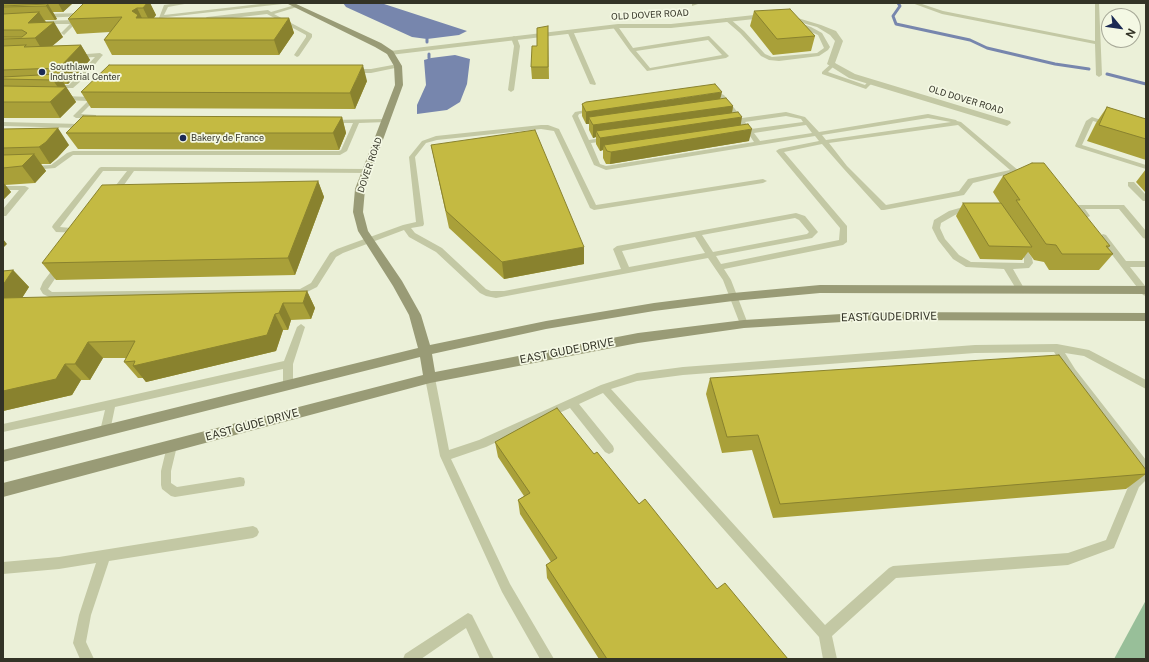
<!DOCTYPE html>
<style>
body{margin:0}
#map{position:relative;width:1149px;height:662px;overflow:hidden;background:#ebf0d8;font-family:"Public Sans",sans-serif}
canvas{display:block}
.frame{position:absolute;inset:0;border:4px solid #333326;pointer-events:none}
.north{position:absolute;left:1101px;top:8px;width:40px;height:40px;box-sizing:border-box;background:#f4f8e4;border:1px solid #a7a998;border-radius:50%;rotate:119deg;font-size:11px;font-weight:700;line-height:16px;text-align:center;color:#333326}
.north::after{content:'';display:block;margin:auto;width:14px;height:18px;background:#1c2a54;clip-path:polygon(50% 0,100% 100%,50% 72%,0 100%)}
</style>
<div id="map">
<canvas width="1149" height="662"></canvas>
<div class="frame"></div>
<div class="north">N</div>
</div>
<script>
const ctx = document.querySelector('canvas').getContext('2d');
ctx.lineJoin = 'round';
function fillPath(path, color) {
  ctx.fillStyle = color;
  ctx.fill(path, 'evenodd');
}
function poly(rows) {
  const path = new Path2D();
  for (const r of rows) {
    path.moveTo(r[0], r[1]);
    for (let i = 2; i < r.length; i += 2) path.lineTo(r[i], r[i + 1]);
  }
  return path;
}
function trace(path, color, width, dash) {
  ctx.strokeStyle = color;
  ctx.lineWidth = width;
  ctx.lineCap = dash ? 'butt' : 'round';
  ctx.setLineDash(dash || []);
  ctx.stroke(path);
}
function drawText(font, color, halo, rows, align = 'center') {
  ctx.font = font + ' "Public Sans",sans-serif';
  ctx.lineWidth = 3.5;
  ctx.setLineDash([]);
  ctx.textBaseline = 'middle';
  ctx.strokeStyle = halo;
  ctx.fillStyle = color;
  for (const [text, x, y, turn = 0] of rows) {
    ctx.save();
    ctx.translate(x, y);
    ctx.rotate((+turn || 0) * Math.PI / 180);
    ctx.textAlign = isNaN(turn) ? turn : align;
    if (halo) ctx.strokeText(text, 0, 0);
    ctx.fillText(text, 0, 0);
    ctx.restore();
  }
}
fillPath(poly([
 [1146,600,1146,659,1114,659]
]), '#98bf99');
fillPath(poly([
 [343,3,381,3,467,31,459,35,427,39,412,37,346,7],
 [455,55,470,59,467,84,460,102,447,110,417,114,417,105,426,85,424,60,431,58]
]), '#7786ad');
trace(poly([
 [898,3,900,6,893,16,896,24,970,40,987,48,1055,64,1089,69],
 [427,39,427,42],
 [429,54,429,58],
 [1107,74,1146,84]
]), '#7786ad', 3);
fillPath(poly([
 [92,3,97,3,84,16,42,18,39,16,42,14,83,13,92,3],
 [177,3,190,3,168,7,164,15,269,3,284,3,282,4,159,18,164,5,177,3],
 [695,3,701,3,692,6,692,4,695,3],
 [912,3,919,3,943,11,1095,41,1095,3,1099,3,1102,75,1099,77,1096,75,1095,44,942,14,912,3],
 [295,5,297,5,297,7,274,14,312,34,312,37,299,56,297,57,294,55,306,37,306,35,267,14,207,21,204,19,207,17,268,10,271,12,295,5],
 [725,18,729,18,744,31,765,54,772,57,817,53,824,48,818,35,793,24,793,22,795,21,811,27,822,33,830,47,828,50,819,56,779,61,769,60,761,56,740,33,725,20,725,18],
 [42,21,74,20,77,22,64,35,61,33,70,24,40,24,40,22,42,21],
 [613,25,617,25,633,48,709,36,729,56,726,58,647,71,630,51,612,26,613,25],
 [708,40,722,55,650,68,636,51,708,40],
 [568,30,573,31,596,84,595,85,590,84,567,31,568,30],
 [514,36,517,38,520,46,514,90,511,92,508,90,514,46,511,38,514,36],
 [100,53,103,55,102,56,81,81,73,88,52,88,51,87,54,85,69,85,95,57,76,58,74,57,74,55,100,53],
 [833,62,836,64,828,72,865,85,869,80,874,81,866,89,822,74,822,72,833,62],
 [398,64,400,65,400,67,371,73,354,73,351,71,354,69,371,69,398,64],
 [714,91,724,95,742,118,786,112,805,117,819,132,928,114,956,120,957,121,961,122,1019,171,1017,172,973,183,964,195,884,210,881,210,843,168,822,144,784,152,847,226,847,242,843,245,724,269,731,280,748,324,744,327,740,324,723,280,708,258,496,298,486,296,480,293,436,252,409,237,404,230,343,253,336,257,317,287,301,295,51,298,43,294,40,289,43,282,56,265,59,264,63,267,48,289,52,292,300,289,311,283,330,253,337,249,403,225,416,222,409,157,422,141,436,136,541,125,548,125,559,129,596,205,763,179,767,181,763,183,594,210,590,208,554,131,541,129,437,140,426,143,415,157,424,224,423,226,411,228,415,233,442,248,486,289,491,291,504,291,621,269,613,249,617,246,796,213,805,216,818,232,812,238,716,256,721,264,839,240,840,228,776,151,779,149,819,141,815,136,606,170,594,165,572,116,575,112,596,108,596,110,579,114,578,116,589,140,608,137,611,139,608,141,591,143,600,164,606,166,754,142,748,133,742,133,742,131,745,130,739,123,728,123,728,121,737,119,720,97,707,94,714,91],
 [786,116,801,119,803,122,751,129,745,122,786,116],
 [928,118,951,122,826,140,822,135,928,118],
 [806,125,812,133,760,141,754,133,806,125],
 [958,125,1010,170,968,179,959,191,886,205,847,166,829,143,958,125],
 [795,218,799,220,809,232,807,234,713,252,702,235,795,218],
 [695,237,705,253,629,267,622,251,695,237],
 [95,94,100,95,81,114,96,115,96,117,94,118,76,118,73,116,88,101,63,100,60,98,63,96,91,97,95,94],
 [1092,117,1113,124,1110,126,1093,121,1082,145,1146,165,1146,169,1076,147,1075,146,1086,121,1092,117],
 [385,119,388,121,387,122,359,123,347,151,340,155,73,155,55,168,32,170,29,168,32,166,51,165,67,153,73,151,339,151,341,150,353,123,331,123,328,121,329,120,385,119],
 [3,122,80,124,83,126,80,128,3,126,3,122],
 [101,167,367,169,371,171,367,173,134,171,116,196,113,196,109,194,127,171,103,171,60,227,82,229,83,231,82,233,56,232,52,227,53,225,99,168,101,167],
 [1128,182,1134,182,1146,195,1146,201,1143,201,1128,186,1128,182],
 [3,186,25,186,29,188,6,216,3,216,3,209,19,190,3,190,3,186],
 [970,205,974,207,973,209,955,215,941,223,940,228,945,239,959,255,971,262,1024,263,1024,258,1015,245,1016,243,1022,243,1032,258,1033,263,1029,268,1013,269,1025,290,1024,292,1018,292,1004,269,966,267,953,259,938,240,932,228,934,220,949,211,970,205],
 [1076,205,1124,205,1146,231,1146,239,1143,238,1119,209,1085,209,1090,216,1086,218,1083,218,1076,209,1076,205],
 [1103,234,1106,235,1126,261,1146,261,1146,267,1130,267,1146,287,1146,296,1143,295,1100,239,1099,237,1103,234],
 [301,324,305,327,293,364,293,385,291,388,288,389,285,388,283,385,283,369,115,407,110,431,109,434,105,435,101,434,100,431,105,410,3,432,3,424,284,361,297,327,301,324],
 [1057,344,1089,350,1146,380,1146,389,1084,356,1065,353,1075,369,1146,460,1146,480,1139,487,1114,548,1068,565,896,578,832,636,837,659,823,659,819,637,603,393,579,404,613,446,614,449,613,452,609,454,605,452,570,408,486,447,451,459,510,584,554,659,540,659,502,592,440,456,425,378,427,375,430,374,433,375,435,378,449,450,479,440,601,385,637,373,683,367,975,345,1057,344],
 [1054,352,1069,375,1141,470,1131,480,1106,540,1068,553,893,566,889,568,825,625,611,389,637,381,683,375,975,353,1054,352],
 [172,441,176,443,177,446,171,471,171,483,177,487,240,477,244,478,245,482,244,486,175,497,171,496,162,489,161,485,161,471,167,446,168,443,172,441],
 [253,526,257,528,259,532,257,536,253,538,109,561,91,615,86,642,94,659,80,659,73,643,79,615,96,563,59,569,3,574,3,562,59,557,253,526],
 [468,613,472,615,494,659,480,659,466,628,421,659,403,659,405,654,468,613]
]), '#c3c8a4');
fillPath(poly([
 [773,13,791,16,821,25,836,31,843,41,835,63,855,74,1010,121,1011,123,1007,126,1004,125,849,78,827,64,835,41,830,35,817,27,788,19,773,17,671,28,618,28,390,55,386,53,390,51,618,24,671,24,773,13]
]), '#c3c8a4');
fillPath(poly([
 [286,3,294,3,381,43,393,51,402,66,403,85,365,189,363,212,368,231,402,281,421,315,430,345,546,321,654,303,733,293,820,285,1146,286,1146,294,820,293,733,301,654,311,546,329,432,354,435,372,638,333,744,320,874,312,1146,313,1146,321,874,320,744,328,638,343,430,383,3,497,3,483,423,375,420,357,3,462,3,450,418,348,409,315,393,286,358,231,353,212,355,189,395,85,394,66,387,54,375,47,286,3]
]), '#999b76');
fillPath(poly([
 [3,3,73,3,63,12,53,12,57,19,55,20,45,20,46,22,63,37,52,46,81,45,90,60,68,84,64,84,76,102,60,118,3,118],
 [150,3,156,15,154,18,289,18,294,33,279,55,112,55,104,40,110,32,77,34,68,19],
 [754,11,815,36,811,51,773,55,750,26],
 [548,26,549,79,532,79,531,67,537,46],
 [367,81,355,109,91,108,81,92],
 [720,99,733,106,732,113,741,125,749,141,610,164,606,164,603,158,603,150,600,151,596,144,596,137,593,138,589,130,589,124,586,124,582,116,582,104],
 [1107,107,1146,119,1146,160,1087,141,1096,123],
 [342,117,346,133,339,150,78,149,66,133],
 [3,129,69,145,57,158,50,164,41,164,46,171,35,183,5,185,11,192,3,200],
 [431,145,584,247,584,264,504,279,449,228],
 [1146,169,1146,193,1136,182],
 [1003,176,1110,246,1108,248,1113,254,1099,270,1049,270,1044,262,1034,260,1028,252,1022,260,980,259,956,216,963,203,1000,203,993,192],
 [318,181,324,197,295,275,56,280,42,263],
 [13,270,29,287,22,298,307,291,315,308,311,319,291,320,288,330,283,330,276,351,146,382,143,378,138,378,124,362,126,358,103,358,90,380,81,380,72,395,3,411,3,271],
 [710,378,1146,474,1126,489,773,518,752,450,722,453,706,394],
 [495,442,594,454,717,589,788,659,599,659,547,578,546,565,551,562,520,514,518,500,524,496,498,457]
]), '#a9a039');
fillPath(poly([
 [58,3,73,3,63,12],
 [127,3,137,8,144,22,134,16],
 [147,3,150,3,156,15,150,22,143,8],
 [48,4,57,19,55,20,46,6],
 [39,12,48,26,54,22,63,37,44,53,35,38,28,23],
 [289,18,294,33,279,55,274,40],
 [81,45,90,60,68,84,59,68],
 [363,65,367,81,355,109,350,93],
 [58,74,76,102,60,118,50,102,61,92,53,80],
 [722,92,719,104,589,118,589,124,586,124,586,112],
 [733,106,731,118,596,131,596,137,593,138,593,125],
 [342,117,346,133,339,150,333,133],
 [742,117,740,129,604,145,603,150,600,151,600,138],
 [58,128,69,145,57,158,50,164,39,147],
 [752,129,749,141,610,164,611,152],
 [34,154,46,171,35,183,22,166],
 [318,181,324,197,295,275,288,258],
 [3,182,11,192,3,200],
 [3,239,7,244,3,248],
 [584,247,584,264,504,279,502,262],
 [13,270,29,287,11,315,3,307,3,285],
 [307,291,315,308,311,319,303,303],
 [283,303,291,320,288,330,279,313],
 [275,314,283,330,276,351,146,382,133,366],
 [88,342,103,358,90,380,75,364],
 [65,364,81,380,72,395,3,411,3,391]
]), '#89822e');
const building = poly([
 [84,3,147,3,143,8,137,8,132,11,138,15,136,18,289,18,274,40,104,40,122,17,68,19,84,3],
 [48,4,46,6,3,7,3,6,48,4],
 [790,9,815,36,777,39,754,11,790,9],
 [39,12,28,23,54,22,35,38,3,39,3,37,22,37,27,33,22,30,3,30,3,14,39,12],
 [548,26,548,67,531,67,532,46,537,46,537,28,548,26],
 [26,45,24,47,81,45,59,68,3,70,3,46,26,45],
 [109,65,363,65,350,93,81,92,109,65],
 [58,74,53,80,3,79,3,77,58,74],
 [715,84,722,92,586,112,582,104,586,102,715,84],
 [3,86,66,87,50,102,3,102,3,86],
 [726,98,733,106,593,125,589,118,589,117,726,98],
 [1107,107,1146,119,1146,139,1099,125,1107,107],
 [738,112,742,117,600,138,596,131,738,112],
 [83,116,342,117,333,133,66,133,83,116],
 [748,124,752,129,611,152,607,151,604,145,748,124],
 [58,128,46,142,39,147,3,148,3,129,58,128],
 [535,130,584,247,502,262,446,211,431,145,535,130],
 [34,154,22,166,3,168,3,155,34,154],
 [1032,163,1044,163,1110,246,1106,246,1113,254,1062,254,1056,245,1046,244,1016,200,1020,200,1003,176,1032,163],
 [318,181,288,258,42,263,102,185,318,181],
 [963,203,1001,203,1032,247,989,246,963,203],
 [13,270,3,285,3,271,13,270],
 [307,291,303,303,283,303,279,313,275,314,267,335,133,366,135,361,124,362,135,341,88,342,75,364,65,364,56,379,3,391,3,298,307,291],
 [1059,355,1146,470,1146,474,780,504,758,435,727,437,710,378,1059,355],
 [557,408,594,454,597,452,639,504,645,499,717,589,725,583,788,659,607,659,546,565,557,558,518,500,530,493,495,442,557,408]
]);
fillPath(building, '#c4ba42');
trace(building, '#89822e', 1);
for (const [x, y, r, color] of [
 [42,72,4,"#1c2a54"],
 [183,138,4,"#1c2a54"]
]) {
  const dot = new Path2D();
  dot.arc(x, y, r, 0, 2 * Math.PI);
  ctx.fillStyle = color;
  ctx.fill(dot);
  trace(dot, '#f4f8e4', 1.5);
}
drawText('9px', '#333326', '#f4f8e4', [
 ["OLD DOVER ROAD",650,15,-3],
 ["OLD DOVER ROAD",966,100,17],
 ["DOVER ROAD",370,165,-71]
]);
drawText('9px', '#333326', '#f4f8e4', [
 ["Southlawn",50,67],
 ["Industrial Center",50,77],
 ["Bakery de France",191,138]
], 'left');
drawText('11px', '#333326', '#f4f8e4', [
 ["EAST GUDE DRIVE",889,317,-1],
 ["EAST GUDE DRIVE",567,351,-11],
 ["EAST GUDE DRIVE",252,425,-15]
]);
</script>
